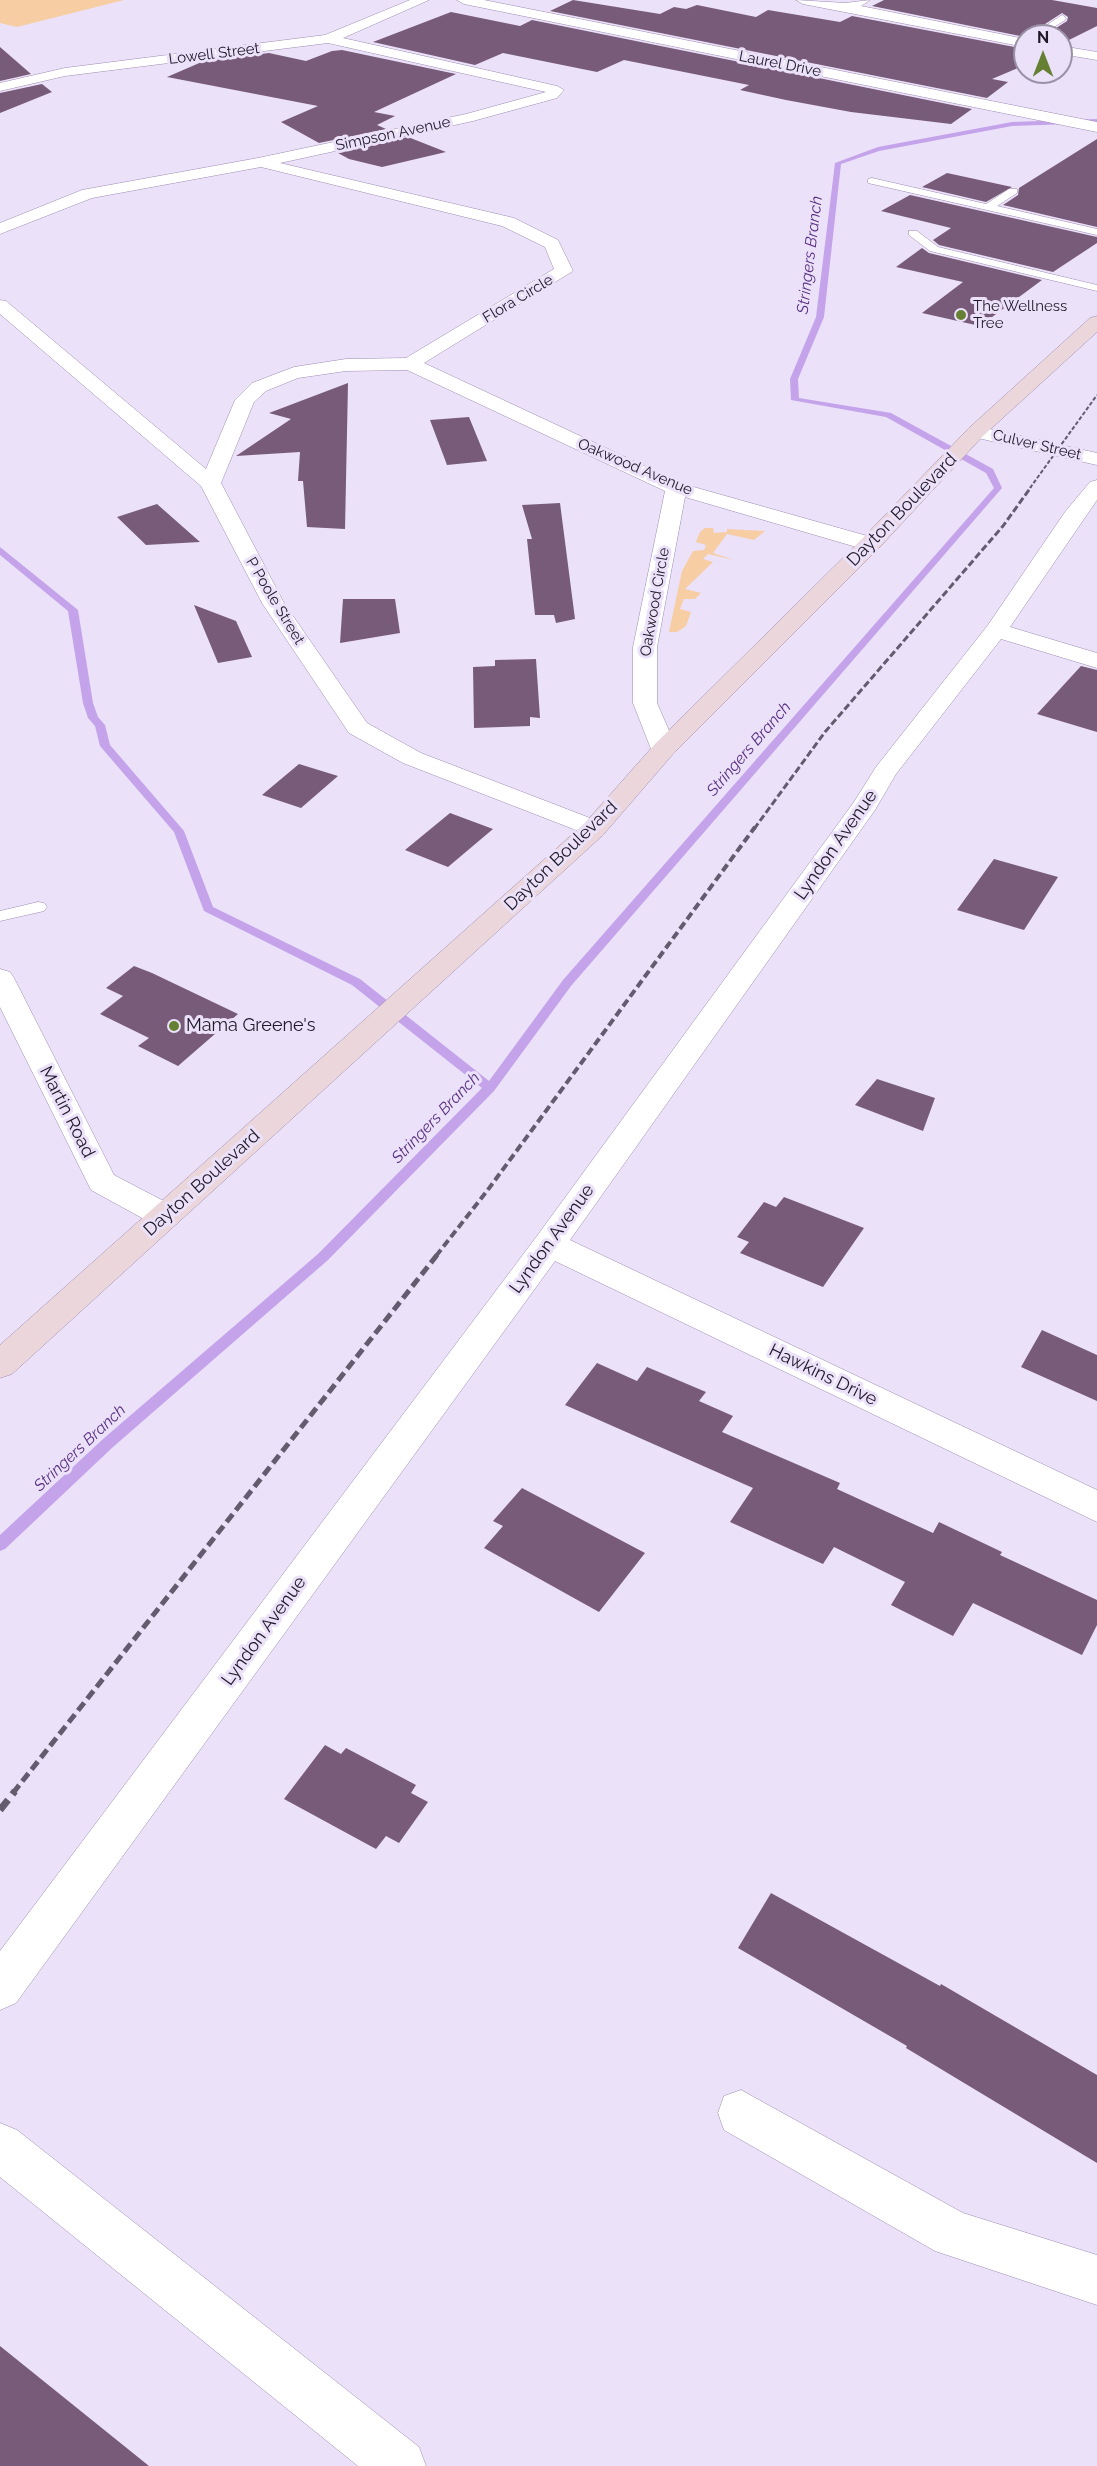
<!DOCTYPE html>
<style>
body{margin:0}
#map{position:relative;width:1097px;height:2466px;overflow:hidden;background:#ebe1f9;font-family:Raleway,sans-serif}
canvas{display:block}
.north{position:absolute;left:1013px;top:24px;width:60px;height:60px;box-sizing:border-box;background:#ebe1f9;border:2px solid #9a91a5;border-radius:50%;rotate:0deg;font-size:16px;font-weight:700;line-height:24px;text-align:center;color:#201928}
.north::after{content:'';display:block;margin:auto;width:21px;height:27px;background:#668033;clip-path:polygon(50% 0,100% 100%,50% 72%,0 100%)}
</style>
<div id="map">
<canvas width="1097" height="2466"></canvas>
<div class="north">N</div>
</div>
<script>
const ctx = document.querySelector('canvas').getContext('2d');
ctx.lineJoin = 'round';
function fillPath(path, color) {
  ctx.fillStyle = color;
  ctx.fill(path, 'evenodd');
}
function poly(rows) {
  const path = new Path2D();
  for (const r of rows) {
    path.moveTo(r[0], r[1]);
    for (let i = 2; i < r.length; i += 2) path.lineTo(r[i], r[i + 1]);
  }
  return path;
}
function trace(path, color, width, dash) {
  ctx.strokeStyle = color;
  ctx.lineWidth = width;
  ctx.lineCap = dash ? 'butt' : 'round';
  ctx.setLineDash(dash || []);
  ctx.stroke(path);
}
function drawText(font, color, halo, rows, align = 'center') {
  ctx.font = font + ' Raleway,sans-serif';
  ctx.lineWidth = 6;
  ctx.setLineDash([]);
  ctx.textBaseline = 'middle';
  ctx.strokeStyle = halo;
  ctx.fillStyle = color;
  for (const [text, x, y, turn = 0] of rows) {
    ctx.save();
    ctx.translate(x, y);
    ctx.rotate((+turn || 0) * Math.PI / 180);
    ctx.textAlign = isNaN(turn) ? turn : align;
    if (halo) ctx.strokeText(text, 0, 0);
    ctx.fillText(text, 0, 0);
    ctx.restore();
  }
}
fillPath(poly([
 [0,0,124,0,17,27,0,23],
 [713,528,714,533,727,532,727,529,765,531,754,540,727,534,713,553,734,560,708,554,703,559,713,562,685,589,701,593,695,599,684,599,680,609,691,612,686,626,677,632,669,632,682,571,693,551,704,550,706,545,696,542,700,532,705,528]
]), '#f7cda4');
fillPath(poly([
 [1097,119,1097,123,1012,126,879,151,841,164,824,317,798,379,799,398,891,413,993,469,1002,488,571,986,494,1091,328,1260,113,1447,5,1549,0,1551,0,1535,103,1439,318,1254,482,1088,352,985,204,911,174,832,100,746,95,726,88,718,83,703,68,611,0,555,0,547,78,610,93,703,98,717,105,725,110,745,184,831,213,907,360,979,489,1081,563,980,994,488,986,473,886,417,791,400,790,379,816,317,835,163,878,147,1012,122,1097,119]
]), '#c4a3ea');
fillPath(poly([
 [573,0,660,14,674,7,686,9,697,5,756,17,768,10,840,22,852,16,1025,49,1025,65,992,79,1008,82,987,98,550,11],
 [884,0,1052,0,1097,8,1097,26,1061,44,1061,36,1044,36,1067,21,1068,17,1062,13,1025,37,872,6],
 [451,12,520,26,532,20,972,109,951,124,851,112,786,100,740,90,749,85,624,60,597,72,503,53,475,65,373,42],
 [0,47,31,74,0,81],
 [342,50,456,74,374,112,395,116,377,125,386,129,319,143,281,122,318,106,167,77,204,61,269,53,306,61,332,51],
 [42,84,52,92,0,113,0,93],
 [408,137,446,152,382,167,349,159,338,153],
 [1097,139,1097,227,1003,205,1018,195,1019,188],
 [947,173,1012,187,986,202,922,187],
 [910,195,1097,237,1097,243,1053,272,939,245,933,240,951,228,881,211],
 [922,248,929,253,1042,280,980,326,922,313,963,282,896,267],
 [348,383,345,529,307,527,303,481,298,481,300,452,236,456,291,419,269,413],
 [469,417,487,461,447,465,430,420],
 [560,503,575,619,556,623,554,615,535,615,527,539,532,539,522,505],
 [157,504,200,542,146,545,117,517],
 [343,599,395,599,400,633,340,643],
 [194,605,236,621,252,657,218,663],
 [536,659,540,718,530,717,530,726,474,728,473,667,495,666,495,660],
 [1081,666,1097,670,1097,732,1037,714],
 [299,764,338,776,301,808,262,795],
 [450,813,493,829,448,867,405,850],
 [994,859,1058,877,1024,930,957,910],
 [134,966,152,973,238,1014,178,1066,138,1046,149,1038,100,1014,123,996,106,988],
 [877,1079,935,1098,923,1131,855,1105],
 [784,1197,864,1228,823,1287,740,1253,749,1242,737,1237,764,1202,776,1207],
 [1042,1330,1097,1355,1097,1401,1021,1367],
 [597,1363,637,1381,647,1367,706,1392,699,1401,733,1416,722,1432,840,1483,837,1489,933,1533,939,1522,1002,1552,1000,1555,1097,1600,1097,1625,1082,1655,973,1603,953,1636,891,1605,905,1582,834,1547,823,1564,730,1522,753,1488,565,1405],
 [522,1488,645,1553,599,1612,484,1548,503,1526,493,1521],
 [325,1745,341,1754,346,1748,416,1785,411,1793,428,1802,399,1843,386,1836,376,1849,284,1799],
 [771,1893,940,1986,941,1984,1097,2075,1097,2163,906,2048,907,2046,738,1948],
 [0,2346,149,2466,0,2466]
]), '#785b79');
const service = poly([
 [1062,15,1066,18,1065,20,1040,36,1030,36,1062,15],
 [872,178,986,204,1009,189,1017,189,1017,193,997,206,1097,229,1097,235,868,183,868,179,872,178],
 [909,231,917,231,938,247,1097,285,1097,291,930,251,909,235,909,231],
 [38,902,44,903,47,907,44,911,0,921,0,911,38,902]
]);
const minor = poly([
 [410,0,429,0,343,38,557,86,564,90,557,98,473,121,280,163,514,218,558,240,573,271,424,363,683,484,878,539,881,544,878,549,870,551,685,497,657,647,657,703,677,749,673,754,664,757,655,754,651,749,633,703,633,647,665,491,407,370,346,371,298,378,266,391,254,402,221,483,284,603,367,723,421,753,603,823,607,829,603,835,594,837,403,763,349,733,262,603,201,486,0,314,0,300,6,301,206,469,235,400,252,383,294,367,346,359,406,358,554,269,545,247,502,226,261,167,92,198,0,234,0,223,82,190,258,158,466,114,546,92,328,43,65,76,0,91,0,83,65,68,325,35,410,0],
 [457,0,484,0,1097,122,1097,132,464,4,457,0],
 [796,0,845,3,870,0,861,6,1025,39,1025,47,803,4,796,0],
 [1061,46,1097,52,1097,60,1061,54,1061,46],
 [976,426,1097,453,1097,465,969,436,966,432,969,428,976,426],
 [1097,480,1097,500,1010,627,1097,653,1097,668,1001,639,896,774,875,810,570,1240,1097,1490,1097,1522,555,1261,16,2003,0,2010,0,1951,537,1236,854,802,876,767,988,625,1065,512,1090,482,1097,480],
 [0,969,10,972,14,978,114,1175,177,1208,181,1216,177,1224,165,1227,153,1224,91,1190,0,1007,0,969],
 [741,2090,963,2213,1097,2255,1097,2305,935,2251,724,2130,718,2113,724,2096,741,2090],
 [0,2123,17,2130,419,2447,426,2466,358,2466,0,2177,0,2123]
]);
const secondary = poly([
 [1097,316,1097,332,983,436,878,549,673,754,603,835,12,1374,0,1378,0,1345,585,823,655,744,862,539,969,428,1090,318,1097,316]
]);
trace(service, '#9d8cb2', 1);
trace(minor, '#9d8cb2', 1);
trace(secondary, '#9d8cb2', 1);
fillPath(service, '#fff');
fillPath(minor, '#fff');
fillPath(secondary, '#ebd6db');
trace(poly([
 [1030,488,1097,395]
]), '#645c6e', 2, [4, 2]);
trace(poly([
 [754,829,825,732,1003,526,1031,487]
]), '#645c6e', 3, [7, 3]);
trace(poly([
 [436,1256,487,1191,755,827]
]), '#645c6e', 4, [8, 4]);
trace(poly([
 [13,1793,437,1255]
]), '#645c6e', 5, [10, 5]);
trace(poly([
 [0,1810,15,1791]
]), '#645c6e', 7, [13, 7]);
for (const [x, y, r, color] of [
 [961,315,6,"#668033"],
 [174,1026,6,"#668033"]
]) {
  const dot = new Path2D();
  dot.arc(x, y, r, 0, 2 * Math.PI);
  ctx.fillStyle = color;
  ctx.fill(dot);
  trace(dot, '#ebe1f9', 2);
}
drawText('15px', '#201928', '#ebe1f9', [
 ["Lowell Street",214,54,-7],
 ["Laurel Drive",780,64,11],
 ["Simpson Avenue",393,134,-12],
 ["Flora Circle",518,299,-31],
 ["Culver Street",1037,445,13],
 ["Oakwood Avenue",635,467,23],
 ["P Poole Street",275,601,59],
 ["Oakwood Circle",655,602,-80]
]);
drawText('15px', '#201928', '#ebe1f9', [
 ["The Wellness",973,306],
 ["Tree",973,323]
], 'left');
drawText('italic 16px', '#592e80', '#ebe1f9', [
 ["Stringers Branch",810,255,-83],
 ["Stringers Branch",749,749,-49],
 ["Stringers Branch",436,1118,-46],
 ["Stringers Branch",80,1448,-43]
]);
drawText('18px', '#201928', '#ebe1f9', [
 ["Dayton Boulevard",902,510,-46],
 ["Lyndon Avenue",836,845,-55],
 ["Dayton Boulevard",561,856,-44],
 ["Martin Road",67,1112,63],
 ["Dayton Boulevard",202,1183,-42],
 ["Lyndon Avenue",552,1239,-54],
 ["Hawkins Drive",823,1375,26],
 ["Lyndon Avenue",264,1631,-54]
]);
drawText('18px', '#201928', '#ebe1f9', [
 ["Mama Greene's",186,1026]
], 'left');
</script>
